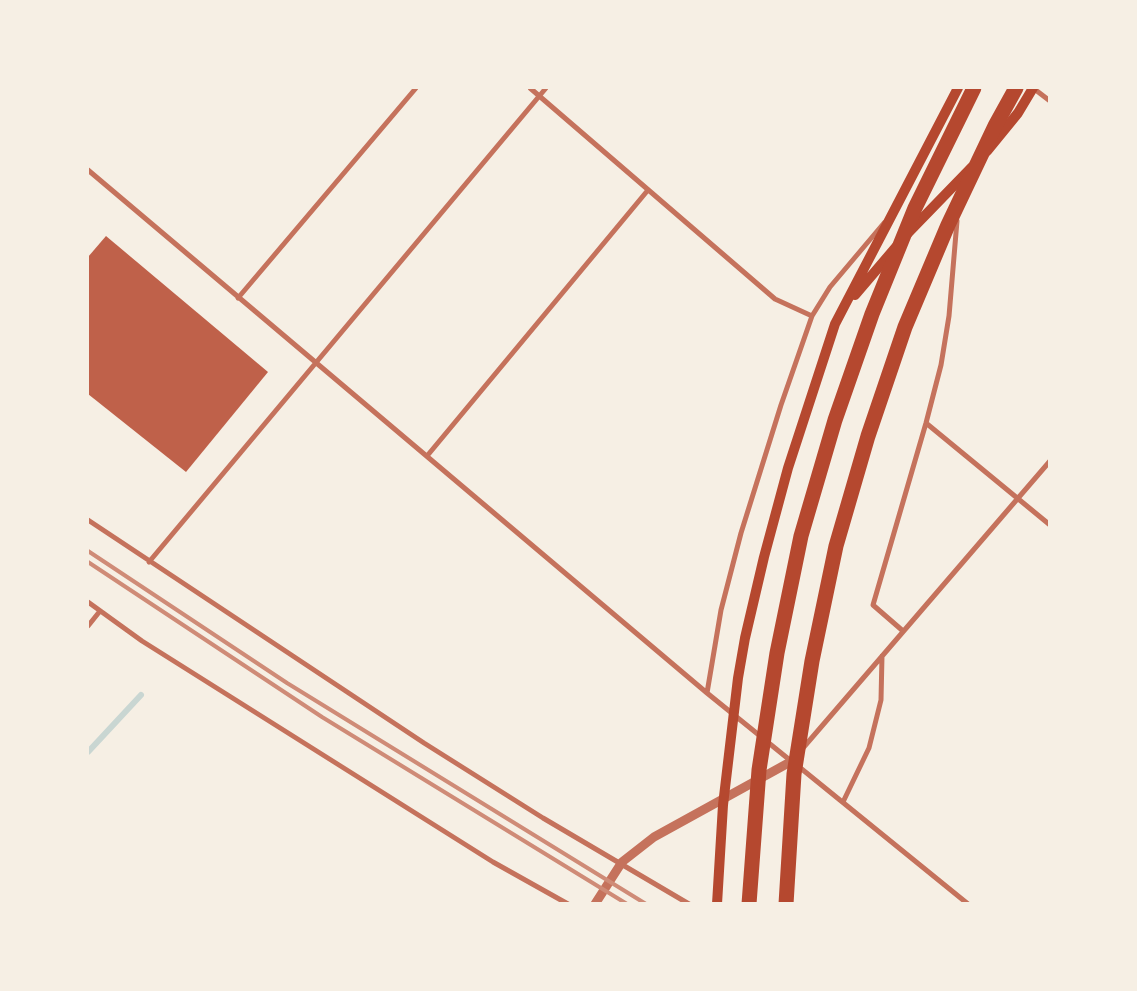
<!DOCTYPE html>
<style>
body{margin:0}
#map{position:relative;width:1137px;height:991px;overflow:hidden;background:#f6efe4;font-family:Barlow,sans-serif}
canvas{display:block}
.frame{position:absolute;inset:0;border:89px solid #f6efe4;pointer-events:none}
</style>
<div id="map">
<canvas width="1137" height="991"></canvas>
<div class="frame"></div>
</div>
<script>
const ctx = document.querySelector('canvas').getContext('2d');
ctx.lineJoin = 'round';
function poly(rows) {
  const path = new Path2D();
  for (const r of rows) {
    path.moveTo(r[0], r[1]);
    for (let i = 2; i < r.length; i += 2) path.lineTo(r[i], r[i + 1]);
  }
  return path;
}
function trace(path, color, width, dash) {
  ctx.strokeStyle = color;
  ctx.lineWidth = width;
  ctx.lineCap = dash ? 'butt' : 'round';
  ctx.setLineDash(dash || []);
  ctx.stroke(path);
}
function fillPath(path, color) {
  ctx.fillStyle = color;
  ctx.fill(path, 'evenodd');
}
trace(poly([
 [88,752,141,695]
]), '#c9d6d2', 6);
fillPath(poly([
 [106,236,268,372,186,472,88,394,88,257]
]), '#bf614a');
trace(poly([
 [530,88,775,299,812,316,830,287,884,223],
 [1033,88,1050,101],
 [88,170,707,693,791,761],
 [238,298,416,88],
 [926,423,1050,525],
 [427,456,648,190],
 [88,520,424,743,543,818,689,904],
 [149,562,546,88],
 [88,602,142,641,493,862,568,904],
 [88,626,100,611],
 [903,631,873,605,926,423,941,365,949,316,957,221],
 [707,693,721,610,741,533,781,405,812,316],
 [803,748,1050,461],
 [798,766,968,904],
 [843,802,869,748,881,700,882,656]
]), '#c5725c', 5);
trace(poly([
 [595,904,622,862,654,837,792,761]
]), '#c5725c', 9);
trace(poly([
 [987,151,1018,113,1033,88],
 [907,234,972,167],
 [855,295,896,247],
 [717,904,723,805,738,678,745,638,764,557,788,468,835,324,958,88]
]), '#b5482f', 10);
trace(poly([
 [749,904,759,770,777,653,801,536,835,420,872,314,915,208,974,88],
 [786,904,794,774,812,661,836,546,868,436,905,327,948,225,995,126,1016,88]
]), '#b5482f', 15);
trace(poly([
 [88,551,287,683,646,904],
 [88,562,322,717,627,904]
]), '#cf8b77', 4);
</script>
